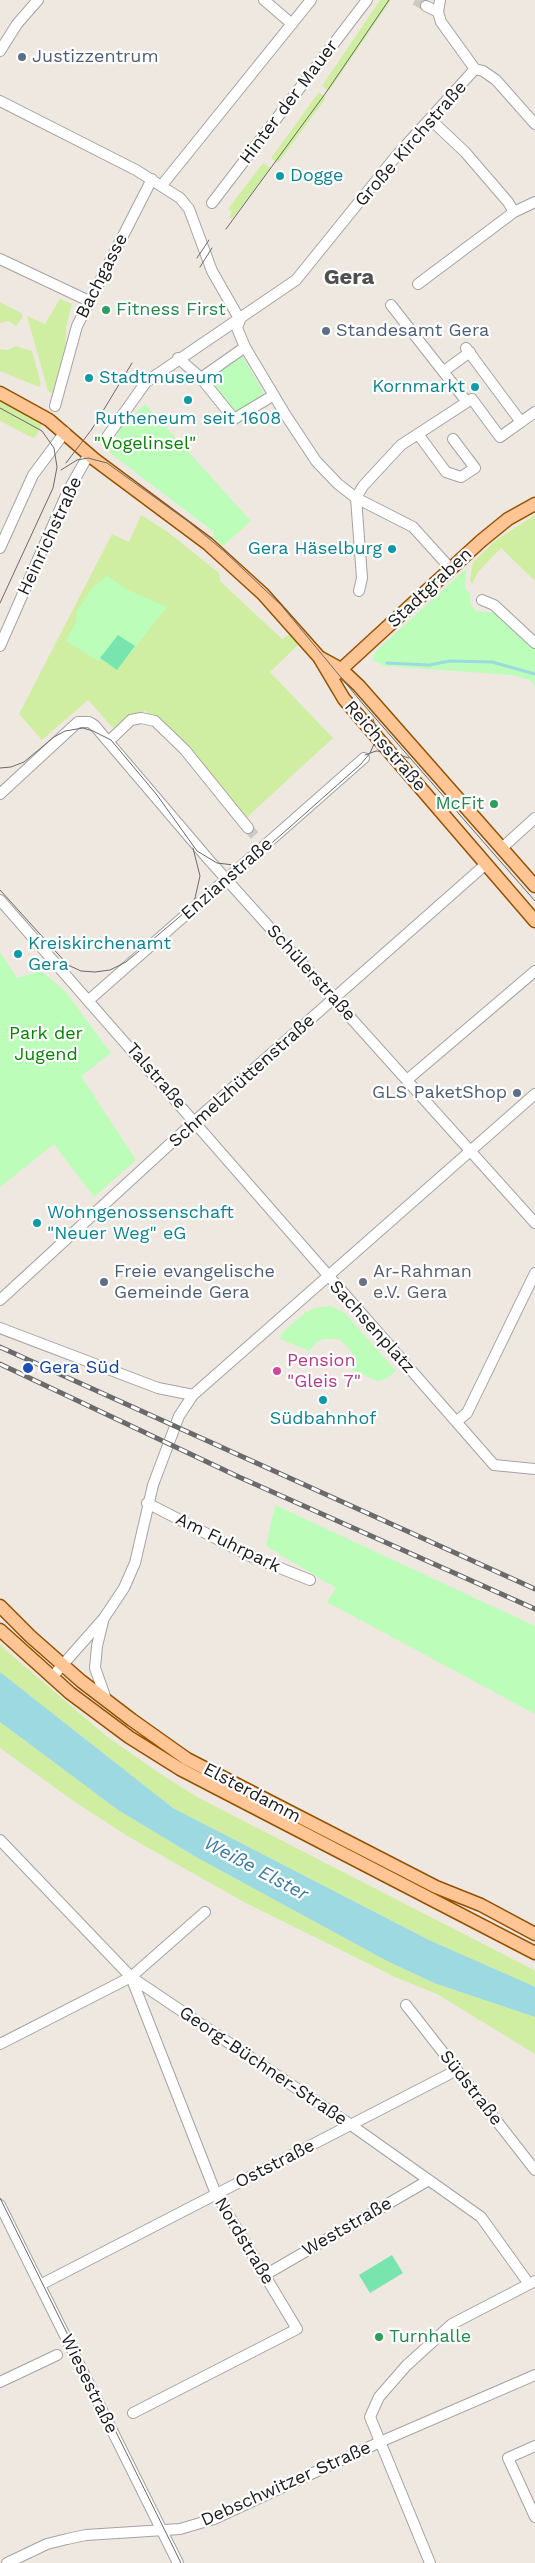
<!DOCTYPE html>
<meta charset="utf-8">
<style>
body{margin:0}
canvas{display:block;background:#efe8e1}
</style>
<canvas width="535" height="2563"></canvas>
<script>
const ctx = document.querySelector('canvas').getContext('2d');
ctx.lineJoin = 'round';
function fillPath(path, color) {
  ctx.fillStyle = color;
  ctx.fill(path, 'evenodd');
}
function poly(rows) {
  const path = new Path2D();
  for (const r of rows) {
    path.moveTo(r[0], r[1]);
    for (let i = 2; i < r.length; i += 2) path.lineTo(r[i], r[i + 1]);
  }
  return path;
}
function trace(path, color, width, dash) {
  ctx.strokeStyle = color;
  ctx.lineWidth = width;
  ctx.lineCap = dash ? 'butt' : 'round';
  ctx.setLineDash(dash || []);
  ctx.stroke(path);
}
function drawText(font, color, halo, rows, align = 'center') {
  ctx.font = font + ' "Work Sans",sans-serif';
  ctx.lineWidth = 4.5;
  ctx.setLineDash([]);
  ctx.textBaseline = 'middle';
  ctx.strokeStyle = halo;
  ctx.fillStyle = color;
  for (const [text, x, y, turn = 0] of rows) {
    ctx.save();
    ctx.translate(x, y);
    ctx.rotate((+turn || 0) * Math.PI / 180);
    ctx.textAlign = isNaN(turn) ? turn : align;
    if (halo) ctx.strokeText(text, 0, 0);
    ctx.fillText(text, 0, 0);
    ctx.restore();
  }
}
fillPath(poly([
 [380,0,391,0,329,91,322,86],
 [319,92,326,98,278,163,271,158],
 [263,163,271,168,232,219,229,217,232,212,228,209],
 [60,299,72,304,66,327,65,353,52,393,48,391,27,316,45,324],
 [0,302,21,313,23,317,16,326,8,321,0,323],
 [16,346,32,351,41,384,39,387,0,371,0,349,7,350],
 [0,401,43,423,36,436,33,438,0,421],
 [141,515,168,532,219,573,220,581,282,639,290,634,298,645,270,672,333,738,244,820,160,722,145,711,131,715,115,730,88,700,42,740,19,714,112,534,129,542],
 [535,515,535,581,501,548,478,572,472,584,470,579,473,562,496,540],
 [0,1645,105,1735,162,1775,197,1797,532,1969,535,1971,535,1987,429,1940,173,1808,0,1672],
 [0,1722,118,1810,196,1857,387,1961,434,1983,535,2017,535,2054,437,1994,395,1977,242,1901,129,1837,75,1802,0,1748]
]), '#d0eea2');
fillPath(poly([
 [241,353,265,395,237,413,207,375],
 [145,404,251,521,223,546,213,537,214,532,109,452,121,427],
 [466,569,465,588,470,594,470,603,476,611,497,613,535,648,535,686,530,680,512,675,385,666,372,660,376,651],
 [107,576,128,590,167,607,117,670,101,659,98,661,66,641,76,622,77,611,92,588],
 [0,952,17,978,41,971,65,991,111,1053,81,1076,136,1160,94,1197,54,1144,0,1187],
 [330,1306,344,1312,396,1371,386,1379,377,1381,352,1370,353,1356,350,1349,339,1339,324,1339,317,1342,309,1351,280,1339,283,1332,306,1312,315,1308],
 [275,1505,535,1626,535,1714,327,1602,336,1588,266,1546]
]), '#bbfdb9');
fillPath(poly([
 [118,635,135,646,117,670,100,658],
 [392,2255,403,2273,370,2293,359,2275]
]), '#78e5ae');
fillPath(poly([
 [0,1672,173,1808,429,1940,531,1985,535,1987,535,2017,434,1983,387,1961,196,1857,118,1810,0,1722]
]), '#9dd9e0');
trace(poly([
 [387,663,429,665,450,661,492,662,535,674]
]), '#9dd9e0', 3);
trace(poly([
 [415,0,426,6],
 [248,828,257,838]
]), '#cfc9c3', 10, [10, 5]);
const minor = poly([
 [264,0,292,24],
 [440,0,438,12,441,22,475,69],
 [426,6,438,12],
 [0,51,17,24,38,0],
 [475,69,483,71,496,80,535,124],
 [0,101,136,170,180,198,189,209,212,271,240,320],
 [430,119,465,152,508,202,514,212],
 [162,185,311,0],
 [212,203,367,0],
 [0,259,89,301],
 [418,284,514,212,535,202],
 [391,305,467,402,472,399,500,437,535,412],
 [240,320,237,328,245,347,285,414,316,461,338,484,356,498,413,527,451,569],
 [245,347,201,378,234,419,274,395],
 [466,348,521,422],
 [178,358,201,378],
 [444,371,470,352],
 [55,406,77,326,152,179],
 [418,434,446,472,461,477,475,468,453,439],
 [107,437,146,382,296,280,397,155,475,69],
 [0,548,33,475,65,432],
 [359,591,362,578,356,498,363,486,401,445,467,402],
 [482,600,494,605,535,643],
 [0,646,68,491,89,454],
 [109,741,131,720,141,718,155,721,185,750,248,828],
 [0,794,78,722,89,722,94,725,209,860,535,1223],
 [502,848,535,818],
 [0,900,494,1465,535,1469],
 [89,1000,364,758],
 [407,1080,535,971],
 [0,1300,195,1121,486,864],
 [0,1328,158,1388,193,1395],
 [457,1421,467,1413,535,1273],
 [147,1503,250,1556,310,1580],
 [103,1621,97,1646,95,1668,106,1699],
 [52,1677,104,1618,124,1588,135,1563,153,1485,179,1416,193,1395,535,1094],
 [0,1840,131,1977,351,2125,481,2217,529,2284],
 [131,1977,216,2194,297,2329,133,2413],
 [406,2005,535,2170],
 [0,2044,131,1977,205,1912],
 [0,2205,178,2563],
 [265,2275,429,2180],
 [40,2285,457,2070],
 [0,2382,57,2355],
 [535,2446,508,2458,535,2517],
 [7,2563,47,2544,67,2539,86,2535,180,2529,214,2519,380,2442,535,2375],
 [430,2563,370,2417,379,2397,406,2366,452,2324,535,2281]
]);
const major = poly([
 [0,393,49,420,94,459,208,544,263,594,319,657,344,699,535,921],
 [319,657,341,669,359,686,535,886],
 [336,674,481,541,508,519,535,504],
 [0,1606,30,1636,81,1681,132,1720,187,1759,436,1887,481,1905,535,1934],
 [0,1630,70,1693,129,1737,180,1769,535,1953]
]);
trace(minor, '#a3a3a3', 12);
trace(major, '#945200', 15);
trace(minor, '#fff', 10);
trace(major, '#ffc595', 12);
trace(poly([
 [226,229,325,94,389,0],
 [197,258,209,240],
 [200,267,212,248],
 [0,408,42,431,54,448,57,467,53,488,0,603],
 [66,463,92,429,132,363],
 [61,470,77,460,88,458,107,463,189,522,225,552,281,605,363,704,535,901],
 [365,755,376,751,390,752,409,758],
 [0,768,11,767,24,762,54,737,65,731,83,728,93,731,111,740,157,795,197,851,217,863,234,865,248,861,264,850,361,764,370,753,375,742,376,729,373,719],
 [0,890,68,965,81,971,95,972,110,970,126,962,242,864],
 [191,905,195,898,200,876,193,848],
 [0,2198,181,2563]
]), '#6a6a6a', 1);
const rail = poly([
 [0,1347,535,1589],
 [0,1364,239,1477,535,1609]
]);
trace(rail, '#6a6a6a', 5);
trace(rail, '#fff', 3, [9]);
for (const [x, y, r, color] of [
 [22,57,5,"#5c6f8a"],
 [280,176,5,"#0f9aa8"],
 [106,310,5,"#2e9e5b"],
 [326,331,5,"#5c6f8a"],
 [89,378,5,"#0f9aa8"],
 [475,387,5,"#0f9aa8"],
 [188,400,5,"#0f9aa8"],
 [392,549,5,"#0f9aa8"],
 [494,804,5,"#2e9e5b"],
 [18,954,5,"#0f9aa8"],
 [517,1093,5,"#5c6f8a"],
 [37,1223,5,"#0f9aa8"],
 [104,1282,5,"#5c6f8a"],
 [363,1282,5,"#6b7280"],
 [28,1368,6,"#1a4fb4"],
 [277,1371,5,"#d1479c"],
 [323,1400,5,"#0f9aa8"],
 [379,2337,5,"#2e9e5b"]
]) {
  const dot = new Path2D();
  dot.arc(x, y, r, 0, 2 * Math.PI);
  ctx.fillStyle = color;
  ctx.fill(dot);
  trace(dot, '#fff', 2);
}
drawText('18px', '#4e5e75', '#fff', [
 ["Justizzentrum",32,57],
 ["Standesamt Gera",336,331],
 ["GLS PaketShop",507,1093,"right"],
 ["Freie evangelische",114,1272],
 ["Gemeinde Gera",114,1293]
], 'left');
drawText('18px', '#1c1c1c', '#fff', [
 ["Hinter der Mauer",289,102,-53],
 ["Große Kirchstraße",411,144,-49],
 ["Bachgasse",102,276,-63],
 ["Heinrichstraße",50,536,-65],
 ["Stadtgraben",430,588,-43],
 ["Reichsstraße",385,746,49],
 ["Enzianstraße",227,879,-41],
 ["Schülerstraße",311,973,48],
 ["Talstraße",156,1076,49],
 ["Schmelzhüttenstraße",242,1081,-42],
 ["Sachsenplatz",372,1327,48],
 ["Am Fuhrpark",228,1543,26],
 ["Elsterdamm",252,1793,28],
 ["Georg-Büchner-Straße",263,2066,34],
 ["Südstraße",471,2088,52],
 ["Oststraße",275,2164,-27],
 ["Weststraße",347,2227,-30],
 ["Nordstraße",244,2241,59],
 ["Wiesestraße",89,2384,64],
 ["Debschwitzer Straße",286,2484,-24]
]);
drawText('18px', '#0d838f', '#fff', [
 ["Dogge",290,176],
 ["Stadtmuseum",99,378],
 ["Kornmarkt",465,387,"right"],
 ["Rutheneum seit 1608",188,419,"center"],
 ["Gera Häselburg",382,549,"right"],
 ["Kreiskirchenamt",28,944],
 ["Gera",28,965],
 ["Wohngenossenschaft",47,1213],
 ["\"Neuer Weg\" eG",47,1234],
 ["Südbahnhof",323,1419,"center"]
], 'left');
drawText('18px', '#27864d', '#fff', [
 ["Fitness First",116,310],
 ["McFit",484,804,"right"],
 ["Turnhalle",389,2337]
], 'left');
drawText('18px', '#078103', '#fff', [
 ["\"Vogelinsel\"",145,444],
 ["Park der",46,1034],
 ["Jugend",46,1055]
]);
drawText('18px', '#5b616d', '#fff', [
 ["Ar-Rahman",373,1272],
 ["e.V. Gera",373,1293]
], 'left');
drawText('18px', '#b23c85', '#fff', [
 ["Pension",287,1361],
 ["\"Gleis 7\"",287,1382]
], 'left');
drawText('18px', '#164399', '#fff', [
 ["Gera Süd",39,1368]
], 'left');
drawText('italic 19px', '#3d7ba2', '#fff', [
 ["Weiße Elster",256,1869,28]
]);
drawText('bold 22px', '#4f4f4f', '#fff', [
 ["Gera",349,278]
]);
</script>
